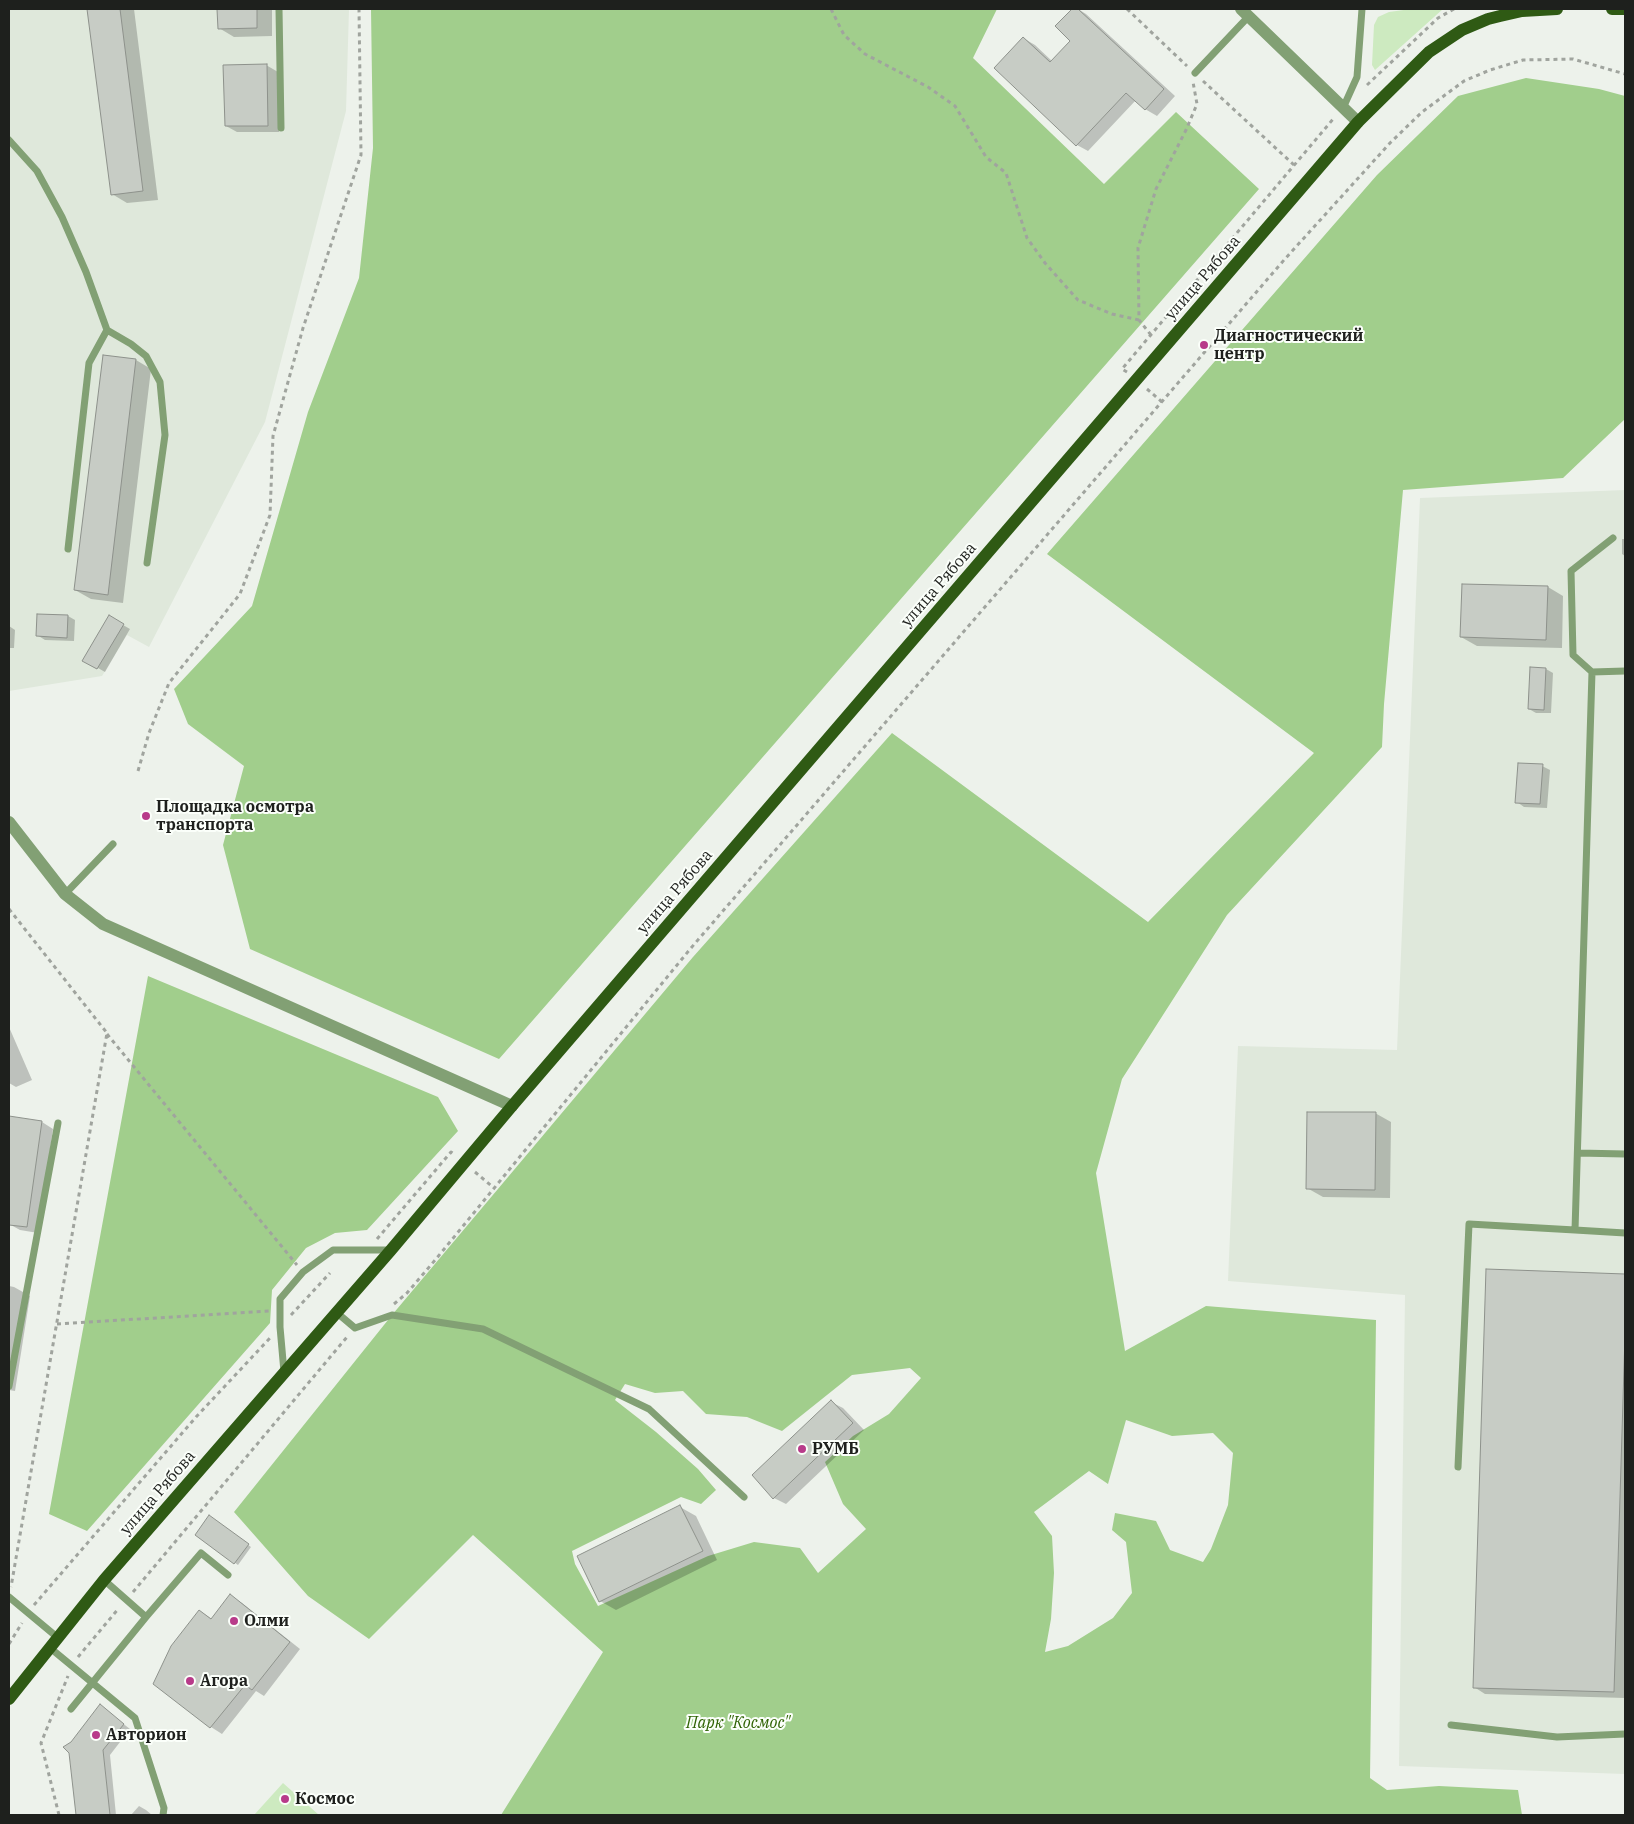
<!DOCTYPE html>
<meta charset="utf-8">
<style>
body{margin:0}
#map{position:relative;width:1634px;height:1824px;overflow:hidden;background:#edf2eb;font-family:"IBM Plex Serif",serif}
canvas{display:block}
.frame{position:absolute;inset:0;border:10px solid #1e201d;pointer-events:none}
</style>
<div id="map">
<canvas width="1634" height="1824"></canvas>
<div class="frame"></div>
</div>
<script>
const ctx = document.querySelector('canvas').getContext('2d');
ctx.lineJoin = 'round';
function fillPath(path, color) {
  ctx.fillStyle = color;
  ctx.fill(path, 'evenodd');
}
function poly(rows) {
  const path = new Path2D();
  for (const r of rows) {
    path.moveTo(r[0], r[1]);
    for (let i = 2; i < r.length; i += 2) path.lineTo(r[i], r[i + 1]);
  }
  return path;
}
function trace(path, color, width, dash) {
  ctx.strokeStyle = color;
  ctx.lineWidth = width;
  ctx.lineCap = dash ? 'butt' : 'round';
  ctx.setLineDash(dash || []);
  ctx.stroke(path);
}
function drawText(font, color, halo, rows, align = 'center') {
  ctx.font = font + ' "IBM Plex Serif",serif';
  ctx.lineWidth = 4;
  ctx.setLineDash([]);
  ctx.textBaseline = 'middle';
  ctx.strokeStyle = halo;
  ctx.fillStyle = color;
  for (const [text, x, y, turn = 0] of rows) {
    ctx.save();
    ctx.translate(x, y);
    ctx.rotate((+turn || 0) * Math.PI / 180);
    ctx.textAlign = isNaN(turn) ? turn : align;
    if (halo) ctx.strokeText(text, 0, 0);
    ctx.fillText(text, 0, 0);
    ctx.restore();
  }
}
fillPath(poly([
 [9,9,349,9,346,111,265,422,149,647,127,635,102,676,9,691],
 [1625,490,1625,1774,1399,1766,1405,1295,1228,1281,1238,1046,1397,1050,1420,498]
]), '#dfe8db');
fillPath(poly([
 [1411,9,1443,9,1375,70,1372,65,1374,25,1378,17,1389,12],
 [283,1783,319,1815,254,1815]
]), '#cdeac0');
fillPath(poly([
 [371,9,997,9,973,58,1104,184,1176,112,1259,189,499,1059,250,949,223,845,244,766,188,724,174,689,252,606,308,412,359,278,373,148],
 [1526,78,1599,89,1625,96,1625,419,1563,478,1403,490,1384,704,1382,747,1227,915,1122,1079,1096,1173,1125,1351,1206,1306,1376,1320,1370,1778,1387,1790,1439,1786,1518,1790,1522,1815,501,1815,603,1652,473,1535,369,1639,308,1596,234,1512,392,1315,693,957,892,733,1148,922,1314,753,1047,554,1377,175,1458,96],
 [910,1368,921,1378,889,1414,853,1436,825,1462,843,1504,866,1529,818,1573,800,1548,754,1542,708,1556,598,1606,575,1564,572,1551,681,1497,701,1504,716,1490,698,1469,656,1432,615,1400,625,1384,655,1393,683,1391,706,1414,747,1417,782,1431,852,1375],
 [1126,1420,1172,1436,1213,1433,1233,1453,1228,1505,1211,1549,1203,1562,1170,1550,1156,1521,1115,1513,1112,1530,1126,1542,1132,1593,1113,1618,1068,1646,1045,1652,1051,1619,1054,1573,1052,1536,1034,1512,1089,1471,1108,1484],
 [148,976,438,1097,458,1131,367,1230,335,1233,306,1248,272,1290,270,1323,87,1531,49,1514]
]), '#a1ce8c');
fillPath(poly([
 [88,9,134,9,158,200,127,203,112,194],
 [218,9,272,9,272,36,234,37,219,28],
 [1073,9,1078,9,1086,14,1175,96,1157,116,1145,109,1136,100,1088,151,1077,145,1023,38,1035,45,1053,62,1072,41,1057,26],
 [266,65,278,72,279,132,237,132,226,126],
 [104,357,136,360,151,369,123,603,91,599,75,590],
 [1622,539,1625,539,1625,556,1622,554],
 [1548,587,1563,596,1562,648,1477,646,1461,637],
 [68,616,75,620,74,641,45,640,37,635],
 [109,617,130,629,105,672,84,660],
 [9,626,15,630,14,648,9,648],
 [1531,668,1546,669,1553,673,1551,713,1536,713,1529,709],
 [1542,766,1550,770,1547,808,1524,807,1517,802],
 [9,1027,32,1080,16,1087,9,1083],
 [1625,1061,1625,1105,1624,1104],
 [1375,1113,1391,1122,1390,1198,1323,1197,1307,1188],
 [9,1117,19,1122,21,1119,42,1122,53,1129,38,1233,20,1230,9,1224,11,1207,9,1206],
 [1487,1271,1625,1275,1625,1698,1485,1694,1474,1687],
 [9,1286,14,1287,30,1296,15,1391,9,1390],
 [831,1402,843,1408,864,1430,786,1504,774,1498],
 [680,1507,696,1516,717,1560,616,1610,600,1601],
 [213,1519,251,1547,238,1565,196,1535],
 [230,1596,242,1603,300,1649,264,1696,256,1691,222,1734,211,1727,155,1683,200,1611,212,1619],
 [100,1706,130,1729,110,1755,116,1815,77,1815,71,1752,72,1743],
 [139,1806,146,1810,152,1815,131,1815]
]), '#0003');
const building = poly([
 [87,9,120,9,143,191,111,195,87,9],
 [217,9,257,9,257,28,218,29,217,9],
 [1072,9,1078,9,1164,89,1145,110,1126,93,1076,146,994,68,1023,37,1050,62,1070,41,1055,26,1072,9],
 [267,64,268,126,225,126,223,65,267,64],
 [103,355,136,359,108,595,74,590,103,355],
 [1462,584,1548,586,1546,640,1460,637,1462,584],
 [37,614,68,615,67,638,36,636,37,614],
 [109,615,124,624,97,669,82,661,109,615],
 [1530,667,1546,668,1544,710,1528,709,1530,667],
 [1518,763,1543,764,1540,804,1515,803,1518,763],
 [1307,1112,1376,1112,1375,1190,1306,1189,1307,1112],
 [9,1116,42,1121,27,1227,9,1225,9,1116],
 [1486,1269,1625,1274,1625,1335,1614,1692,1473,1688,1486,1269],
 [831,1400,853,1423,773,1499,752,1475,831,1400],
 [680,1505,703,1551,599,1602,577,1556,680,1505],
 [209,1515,249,1544,234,1564,195,1535,209,1515],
 [230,1594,290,1642,252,1690,245,1685,210,1728,153,1684,171,1646,199,1610,211,1619,230,1594],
 [100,1704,124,1724,103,1750,110,1815,76,1815,69,1753,63,1747,71,1742,100,1704]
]);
fillPath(building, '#c7ccc5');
trace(building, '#8e928c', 1);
trace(poly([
 [831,9,844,35,865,54,928,87,955,106,986,157,1006,173,1027,238,1045,263,1078,300,1112,314,1139,320],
 [1127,9,1187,66],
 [1203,81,1294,165],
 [1367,85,1438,18,1454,9],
 [1151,335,1139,320,1138,248,1156,189,1186,130,1197,104,1193,82],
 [1127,372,1122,369,1334,118],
 [1147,389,1162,402],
 [138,771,149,733,169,683,240,594,270,515,273,436,303,328,361,155,359,9],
 [9,909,107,1033,11,1587],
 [107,1034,297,1265],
 [475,1172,494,1188],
 [377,1239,451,1152,455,1155],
 [394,1304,407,1293,436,1259,691,948,1284,260,1390,143,1422,112,1464,81,1490,70,1523,60,1573,59,1625,74],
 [291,1315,330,1273],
 [57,1324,270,1311],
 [133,1592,347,1337],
 [34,1605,196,1417,270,1338],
 [9,1644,22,1623],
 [78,1657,119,1608],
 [59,1815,41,1743,68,1676]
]), '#a0a49e', 3, [4, 4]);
trace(poly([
 [279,9,281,128],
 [1195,73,1249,16],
 [1343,108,1357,77,1362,9],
 [9,140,37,171,62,217,86,272,107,330,131,344,146,356,160,382,165,435,147,563],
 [68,549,89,363,107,330],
 [1592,672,1573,655,1571,571,1613,538],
 [65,894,113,844],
 [1578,1153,1625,1154],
 [1575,1230,1625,1233],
 [336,1312,355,1328,392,1315,483,1329,649,1409,744,1497],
 [284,1372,280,1327,280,1299,303,1272,333,1250,391,1250],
 [9,1386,58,1123],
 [1458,1467,1469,1224,1575,1230,1592,672,1625,671],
 [9,1597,57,1637],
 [146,1617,201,1553,228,1575],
 [49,1647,135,1718,164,1808,163,1815],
 [71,1709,146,1617,104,1580],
 [1451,1725,1557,1737,1625,1734]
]), '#82a074', 7);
trace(poly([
 [1241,9,1358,122],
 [9,822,65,894,103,924,512,1106]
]), '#82a074', 12);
trace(poly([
 [1612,9,1625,9],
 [9,1699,104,1580,391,1250,512,1106,1358,122,1429,52,1462,30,1488,19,1500,16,1522,11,1557,9]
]), '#2f5a14', 12);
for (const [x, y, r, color] of [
 [1204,345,5,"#b83b8a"],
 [146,816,5,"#b83b8a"],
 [802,1449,5,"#b83b8a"],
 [234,1621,5,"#b83b8a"],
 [190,1681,5,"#b83b8a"],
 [96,1735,5,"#b83b8a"],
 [285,1799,5,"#b83b8a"]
]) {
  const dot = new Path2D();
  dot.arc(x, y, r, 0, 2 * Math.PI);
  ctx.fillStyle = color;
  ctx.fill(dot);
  trace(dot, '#fbfffa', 2);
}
drawText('16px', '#1e201d', '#fbfffa', [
 ["улица Рябова",1203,278,-49],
 ["улица Рябова",939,585,-49],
 ["улица Рябова",675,892,-49],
 ["улица Рябова",158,1493,-49]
]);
drawText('bold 16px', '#1e201d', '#fbfffa', [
 ["Диагностический",1214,336],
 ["центр",1214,354],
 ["Площадка осмотра",156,807],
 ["транспорта",156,825],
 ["РУМБ",812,1449],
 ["Олми",244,1621],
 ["Агора",200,1681],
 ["Авторион",106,1735],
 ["Космос",295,1799]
], 'left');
drawText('italic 16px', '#2f6304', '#fbfffa', [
 ["Парк \"Космос\"",738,1723]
]);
</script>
